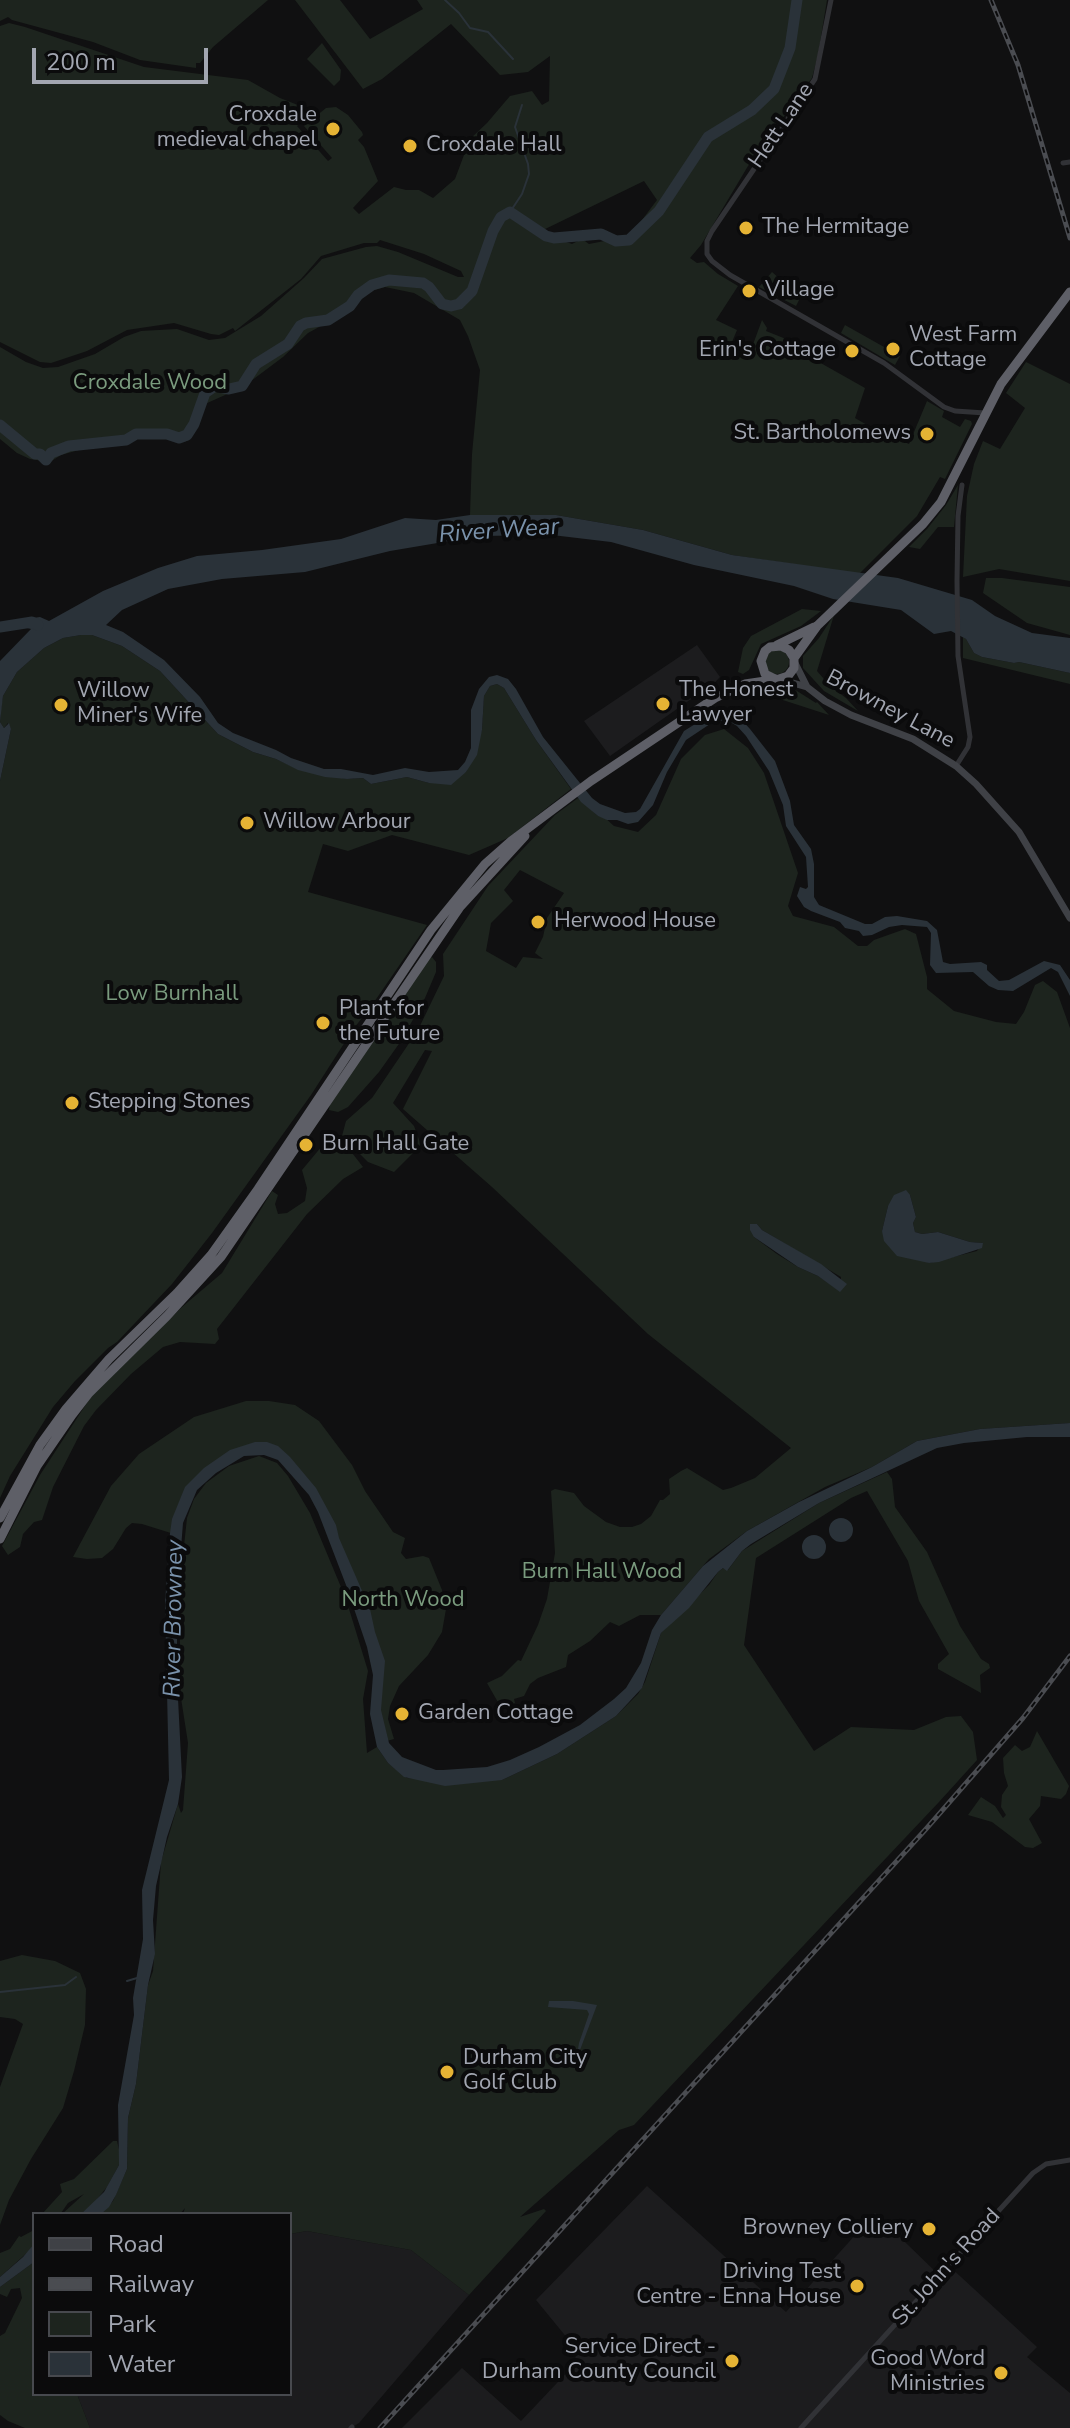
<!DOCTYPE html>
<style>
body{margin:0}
#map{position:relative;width:1070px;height:2428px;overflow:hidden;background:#101011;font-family:"Nunito Sans",sans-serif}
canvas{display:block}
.legend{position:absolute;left:32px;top:2212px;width:260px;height:184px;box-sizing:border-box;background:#0b0b0c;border:2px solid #47494e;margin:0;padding:10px 14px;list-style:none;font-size:24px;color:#a2a6b1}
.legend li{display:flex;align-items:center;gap:16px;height:40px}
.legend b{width:40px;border:2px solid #47494e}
.scale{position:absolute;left:32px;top:48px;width:176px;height:36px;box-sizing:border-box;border:4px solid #a2a6b1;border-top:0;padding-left:10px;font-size:24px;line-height:28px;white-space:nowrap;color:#a2a6b1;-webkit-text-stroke:6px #0b0b0c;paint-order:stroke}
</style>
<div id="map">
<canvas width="1070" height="2428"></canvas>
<ul class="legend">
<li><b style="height:10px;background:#3f4146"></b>Road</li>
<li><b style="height:10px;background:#4a4c51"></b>Railway</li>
<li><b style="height:22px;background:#1d241e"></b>Park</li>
<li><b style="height:22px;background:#2a3239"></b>Water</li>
</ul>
<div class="scale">200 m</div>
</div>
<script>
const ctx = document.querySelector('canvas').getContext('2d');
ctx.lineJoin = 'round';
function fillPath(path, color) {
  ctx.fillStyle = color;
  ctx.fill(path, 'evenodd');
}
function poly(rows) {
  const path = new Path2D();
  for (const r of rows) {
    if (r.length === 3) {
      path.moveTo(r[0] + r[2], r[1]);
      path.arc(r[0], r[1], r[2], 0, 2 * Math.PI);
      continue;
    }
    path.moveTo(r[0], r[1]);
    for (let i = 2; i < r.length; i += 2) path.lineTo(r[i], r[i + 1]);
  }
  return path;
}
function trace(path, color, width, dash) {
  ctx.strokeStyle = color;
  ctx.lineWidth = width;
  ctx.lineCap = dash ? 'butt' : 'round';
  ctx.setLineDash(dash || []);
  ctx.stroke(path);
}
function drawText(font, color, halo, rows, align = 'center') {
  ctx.font = font + ' "Nunito Sans",sans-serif';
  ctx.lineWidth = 8;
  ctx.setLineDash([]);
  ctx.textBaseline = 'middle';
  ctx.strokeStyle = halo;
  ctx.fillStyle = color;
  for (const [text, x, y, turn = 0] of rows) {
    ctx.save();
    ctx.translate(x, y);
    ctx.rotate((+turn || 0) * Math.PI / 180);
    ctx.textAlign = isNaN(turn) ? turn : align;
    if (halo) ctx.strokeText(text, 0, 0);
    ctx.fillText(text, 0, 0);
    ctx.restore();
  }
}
fillPath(poly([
 [697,645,720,677,703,695,694,697,610,756,584,721],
 [647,2186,786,2312,875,2213,939,2275,948,2265,1037,2347,1027,2357,1070,2393,1070,2428,402,2428,462,2368,521,2421,574,2365,577,2350,536,2300],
 [307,2231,411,2250,469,2295,359,2423,351,2428,90,2428,77,2394,290,2394,290,2234]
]), '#1c1c1e');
fillPath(poly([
 [0,0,268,0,213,47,200,63,196,63,196,68,140,60,93,42,12,20,8,17,0,21],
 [295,0,340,0,370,39,423,9,417,0,827,0,818,55,812,78,748,166,701,245,690,258,697,263,704,262,718,274,738,286,716,320,737,330,727,354,748,358,762,320,767,328,766,331,786,339,787,344,865,388,855,418,876,430,909,444,927,401,944,411,942,417,960,427,965,419,971,421,972,424,945,479,940,477,917,516,859,574,732,555,643,530,556,515,470,515,472,454,480,370,468,336,460,320,414,293,385,287,371,291,343,314,308,333,283,357,243,387,205,404,199,413,198,426,189,440,184,442,166,438,140,438,128,443,79,450,61,455,50,462,30,459,17,453,0,439,0,347,26,362,43,368,58,367,95,354,124,337,141,331,177,329,209,340,225,338,261,316,304,278,322,259,366,247,377,246,398,252,458,277,464,277,461,271,424,254,380,240,377,243,364,243,321,256,301,279,235,331,233,328,219,335,211,334,174,323,127,330,87,351,51,363,40,362,0,342,0,26,9,23,25,27,144,67,248,80,280,98,313,111,297,126,328,161,332,158,304,126,326,108,336,107,348,115,362,132,363,135,358,140,364,147,378,181,353,208,359,214,394,187,406,190,419,190,433,198,455,179,470,139,487,123,510,96,532,91,542,105,549,101,550,56,528,72,500,75,451,24,382,79,363,89],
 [644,181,657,200,630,236,589,244,582,239,572,244,539,232],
 [322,43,341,70,340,80,334,86,307,59],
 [772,272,780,279,781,283,800,298,796,306,759,287],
 [845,325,900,356,895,365,841,333],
 [1026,362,1070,384,1070,581,999,569,963,577,967,496,974,464,983,441,1000,449,1025,408,1006,393],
 [958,485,954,527,938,527,920,549,909,547,927,529,946,505],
 [986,578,1002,578,1070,587,1070,635,1027,623,983,593],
 [802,609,821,611,801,626,761,644,749,670,743,674,738,672,743,648,751,636],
 [834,615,817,671,830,686,846,698,858,711,824,691,803,668,803,656,819,638],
 [81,635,92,635,122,646,160,671,218,734,253,752,276,759,298,769,347,779,363,778,371,784,407,777,429,783,466,772,482,730,484,696,490,686,497,684,504,688,536,740,571,789,508,838,469,855,392,835,348,851,323,844,308,892,427,925,370,1008,354,1028,311,1095,212,1233,172,1284,117,1342,108,1348,75,1381,53,1407,10,1476,0,1498,0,781,11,729,8,723,4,728,0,722,1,708,3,696,17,672,44,648,63,638],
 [963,637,966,639,974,653,982,657,1014,663,1019,662,1070,673,1070,684,963,658],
 [777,662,12],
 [776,687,789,687,797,691,816,703,817,702,829,715,755,691],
 [724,729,748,748,764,773,798,873,788,906,793,916,834,927,858,946,867,946,874,940,905,929,916,934,927,977,927,989,954,1011,996,1022,1016,1024,1024,1012,1035,985,1043,981,1057,992,1070,1028,1070,1423,980,1429,917,1441,872,1467,825,1487,747,1531,709,1559,661,1615,640,1615,619,1626,610,1622,590,1641,568,1655,566,1667,538,1678,530,1684,524,1696,514,1699,515,1703,503,1708,499,1704,487,1683,502,1676,518,1660,521,1661,538,1625,547,1599,555,1553,551,1491,555,1489,574,1493,584,1506,606,1522,620,1527,632,1527,641,1524,651,1516,660,1500,663,1500,670,1494,669,1479,681,1471,687,1468,723,1490,731,1488,755,1478,791,1448,648,1334,492,1187,403,1109,432,1051,425,1050,393,1103,414,1126,421,1145,394,1172,368,1162,342,1136,346,1121,372,1098,418,1030,444,976,443,954,488,886,555,815,578,798,598,816,604,817,614,826,638,832,656,815,681,759,705,735],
 [520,870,564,893,547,918,543,937,535,953,543,959,523,957,516,968,486,951,491,923,513,901,504,890],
 [910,1195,916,1217,913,1223,915,1232,922,1234,938,1232,970,1242,982,1243,977,1251,929,1263,882,1231,888,1206],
 [757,1224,762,1230,841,1277,840,1291,818,1276,798,1267,777,1254,754,1237],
 [432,957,436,962,436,972,425,998,401,1041,379,1072,348,1107,338,1112,329,1110,330,1104,429,958],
 [338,1143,349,1149,363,1167,343,1179,307,1214,217,1329,219,1339,215,1344,180,1342,163,1347,131,1374,96,1410,84,1426,53,1487,42,1520,34,1522,23,1534,20,1547,8,1555,2,1546,40,1475,92,1395,182,1307,222,1273,272,1191,278,1195,275,1204,278,1214,287,1213,305,1201,307,1188,302,1170,322,1146],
 [246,1401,269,1401,295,1405,319,1421,352,1465,365,1491,393,1532,405,1538,401,1553,406,1559,423,1556,429,1558,442,1590,446,1609,442,1632,428,1655,399,1686,390,1706,388,1719,394,1739,383,1742,377,1727,381,1679,323,1508,283,1459,249,1450,195,1483,174,1534,142,1524,132,1523,126,1528,113,1549,102,1558,87,1559,73,1557,111,1486,139,1454,194,1417],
 [259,1456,277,1463,288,1476,310,1513,346,1599,368,1671,363,1699,367,1753,377,1747,388,1763,407,1778,502,1780,557,1754,616,1716,638,1694,645,1682,661,1633,709,1585,718,1572,723,1568,728,1570,742,1551,819,1503,887,1472,892,1479,895,1507,927,1552,960,1626,981,1659,989,1664,990,1668,980,1675,981,1693,938,1669,938,1664,949,1654,919,1601,908,1561,867,1491,851,1498,756,1558,744,1645,814,1751,851,1727,914,1730,946,1717,961,1716,973,1732,977,1760,939,1802,634,2125,619,2130,520,2217,544,2209,546,2211,469,2295,411,2250,307,2231,290,2234,290,2214,183,2214,185,2208,180,2214,101,2214,113,2201,127,2169,128,2118,136,2084,148,1985,153,1971,161,1862,178,1804,181,1813,183,1810,188,1743,181,1698,179,1592,187,1518,194,1499,206,1483,229,1466],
 [1037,1731,1069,1786,1066,1794,1061,1799,1041,1796,1040,1806,1029,1819,1042,1843,1033,1848,1025,1847,992,1822,968,1815,981,1797,995,1806,1003,1818,1006,1815,1001,1807,1002,1795,1008,1786,1004,1773,1003,1758,1015,1745,1022,1751,1030,1747],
 [22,1955,55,1961,80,1973,86,1989,85,2025,74,2071,63,2108,31,2159,9,2200,0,2225,0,2087,23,2024,15,2019,0,2017,0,1961],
 [113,2141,117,2141,120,2154,119,2165,107,2187,93,2204,81,2214,62,2214,84,2194,68,2203,61,2213,42,2214,62,2192,60,2184,74,2179],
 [34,2230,34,2244,29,2251,0,2277,0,2253,10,2249,19,2236,21,2237],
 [34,2262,34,2394,77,2394,90,2428,25,2428,8,2421,0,2415,0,2336,5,2333,22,2298,20,2288,11,2289,7,2297,0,2294,0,2287]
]), '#1d241e');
fillPath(poly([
 [470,515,556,515,643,530,732,555,898,578,972,600,995,616,1032,633,1070,638,1070,673,1019,662,1014,663,982,657,974,653,966,639,951,631,934,634,901,610,833,599,794,586,694,565,611,542,552,535,479,536,390,551,305,572,222,579,168,589,122,610,106,625,123,632,164,660,200,697,218,723,233,733,276,750,291,758,324,769,341,769,373,775,405,768,429,772,458,770,465,762,471,748,471,710,479,689,489,677,497,675,508,679,516,689,543,737,592,798,600,804,625,813,636,812,640,809,684,731,708,716,721,712,730,713,739,717,750,729,775,761,790,801,794,825,811,849,814,864,814,897,819,905,865,924,872,924,885,917,897,916,927,921,937,930,943,962,950,964,981,962,987,965,987,970,999,981,1009,980,1044,961,1060,965,1070,980,1070,996,1058,972,1051,968,1013,991,998,990,989,986,973,972,936,973,930,965,931,933,927,927,902,925,889,927,872,935,863,936,859,931,845,928,840,922,811,911,804,907,797,896,800,887,806,889,808,887,806,857,786,826,783,805,769,771,746,736,737,726,727,720,713,722,686,740,667,772,653,805,638,822,628,824,617,820,607,820,598,816,581,802,536,740,504,688,497,684,490,686,484,696,482,730,477,755,466,772,451,785,429,783,407,777,371,784,363,778,347,779,325,777,298,770,276,759,253,752,218,734,160,671,122,646,92,635,81,635,63,638,44,648,17,672,3,696,0,722,4,728,9,723,11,729,0,781,0,661,31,629,23,627,26,619,40,617,49,621,103,591,158,568,197,556,262,550,341,539,405,518,436,520],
 [906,1190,910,1195,916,1217,913,1223,915,1232,922,1234,938,1232,970,1242,983,1243,982,1248,939,1262,929,1263,897,1256,884,1241,882,1231,888,1206,894,1195],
 [750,1224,757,1224,762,1230,821,1264,847,1284,840,1292,818,1276,798,1267,754,1237,750,1230],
 [1070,1423,1070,1437,1027,1437,964,1443,937,1448,819,1503,751,1544,742,1551,727,1571,723,1568,718,1572,689,1608,661,1633,642,1688,616,1716,557,1754,502,1780,445,1786,404,1777,388,1763,377,1747,370,1714,373,1675,367,1647,346,1585,318,1512,309,1495,278,1460,264,1455,244,1456,216,1473,197,1490,183,1523,177,1598,177,1679,182,1777,178,1804,167,1837,156,1886,153,1920,155,1954,148,1985,136,2084,128,2118,127,2169,116,2195,109,2207,101,2214,81,2214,104,2192,119,2165,118,2105,134,2015,133,1998,143,1939,142,1890,169,1780,165,1603,170,1533,172,1519,185,1487,204,1468,230,1450,255,1442,267,1442,278,1446,290,1457,316,1488,336,1525,339,1538,370,1609,375,1632,385,1661,381,1710,389,1743,402,1757,436,1770,443,1770,487,1767,510,1760,539,1747,580,1725,614,1699,626,1688,641,1663,652,1630,661,1615,703,1566,747,1531,799,1502,872,1467,917,1441,980,1429],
 [841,1530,12],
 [814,1547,12],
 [549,2001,573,2001,597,2005,580,2050,578,2049,579,2043,589,2014,587,2010,548,2007],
 [34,2244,34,2262,0,2287,0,2277,23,2257]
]), '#2a3239');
trace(poly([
 [445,0,459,13,470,28,488,32,513,59],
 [510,212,522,194,529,174,528,164,515,127,522,105],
 [127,1981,137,1978],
 [0,1992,65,1985,76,1977]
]), '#2a3239', 2);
trace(poly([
 [0,425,35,454,40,454,46,460,51,453,69,446,126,440,136,434,167,434,179,438,187,435,194,424,205,393,215,386,229,389,242,386,256,364,288,344,300,326,306,323,328,320,350,306,358,295,372,285,389,280,423,283,429,287,442,304,451,306,459,304,472,291,493,231,501,217,510,212,546,236,554,238,601,234,616,241,629,240,659,211,708,137,752,110,774,89,790,48,797,0],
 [0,627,32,622,38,625]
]), '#2a3239', 11);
trace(poly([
 [831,0,815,79,712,231,707,241,707,254,712,261,730,275,884,363,944,407,955,411,985,413],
 [1063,163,1070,162],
 [956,766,968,747,970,737,958,656,957,581,958,516,962,485],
 [351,2428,352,2427],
 [801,2428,1033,2173,1046,2164,1070,2160]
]), '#313236', 5);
trace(poly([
 [795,663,807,687,825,701,851,715,913,739,956,766,976,784,1019,832,1070,918],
 [779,679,807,687]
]), '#3f4146', 7);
trace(poly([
 [777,645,814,627],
 [794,658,817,626,923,524,941,502,1001,384,1070,292],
 [0,1518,40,1445,66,1409,109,1359,177,1293,211,1255,258,1189,431,930,485,864,511,841,591,781,715,698,745,684,779,679,788,676,794,668,794,658,789,650,781,646,770,647,765,651,761,661,765,674,775,679],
 [0,1539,37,1466,72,1415,89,1393,167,1316,221,1257,460,907,525,836]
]), '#5e5f67', 9);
const rail = poly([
 [991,0,1018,65,1070,238],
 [380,2428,926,1829,1023,1718,1070,1656]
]);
trace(rail, '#4a4c51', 5);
trace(rail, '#0b0b0c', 2, [6]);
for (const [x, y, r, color] of [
 [333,129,8,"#e5b334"],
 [410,146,8,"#e5b334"],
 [746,228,8,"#e5b334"],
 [749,291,8,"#e5b334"],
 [893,349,8,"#e5b334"],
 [852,351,8,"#e5b334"],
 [927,434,8,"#e5b334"],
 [663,704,8,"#e5b334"],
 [61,705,8,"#e5b334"],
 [247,823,8,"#e5b334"],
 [538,922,8,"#e5b334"],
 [323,1023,8,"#e5b334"],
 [72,1103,8,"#e5b334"],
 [306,1145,8,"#e5b334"],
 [402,1714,8,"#e5b334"],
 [447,2072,8,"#e5b334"],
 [929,2229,8,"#e5b334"],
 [857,2286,8,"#e5b334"],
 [732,2361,8,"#e5b334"],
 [1001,2373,8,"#e5b334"]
]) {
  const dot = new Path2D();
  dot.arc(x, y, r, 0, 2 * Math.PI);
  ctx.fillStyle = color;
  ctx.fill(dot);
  trace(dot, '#0b0b0c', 3);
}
drawText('22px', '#a2a6b1', '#0b0b0c', [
 ["Croxdale",317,116,"right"],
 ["medieval chapel",317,141,"right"],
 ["Croxdale Hall",426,146],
 ["The Hermitage",762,228],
 ["Village",765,291],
 ["West Farm",909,336],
 ["Cottage",909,361],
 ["Erin's Cottage",836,351,"right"],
 ["St. Bartholomews",911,434,"right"],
 ["The Honest",679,691],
 ["Lawyer",679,716],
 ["Willow",77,692],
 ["Miner's Wife",77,717],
 ["Willow Arbour",263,823],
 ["Herwood House",554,922],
 ["Plant for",339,1010],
 ["the Future",339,1035],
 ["Stepping Stones",88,1103],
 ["Burn Hall Gate",322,1145],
 ["Garden Cottage",418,1714],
 ["Durham City",463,2059],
 ["Golf Club",463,2084],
 ["Browney Colliery",913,2229,"right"],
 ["Driving Test",841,2273,"right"],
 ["Centre - Enna House",841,2298,"right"],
 ["Service Direct -",716,2348,"right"],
 ["Durham County Council",716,2373,"right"],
 ["Good Word",985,2360,"right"],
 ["Ministries",985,2385,"right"]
], 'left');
drawText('22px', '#a2a6b1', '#0b0b0c', [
 ["Hett Lane",782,126,-56],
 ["Browney Lane",890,710,28],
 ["St. John's Road",947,2268,-48]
]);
drawText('22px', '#7a9b7e', '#0b0b0c', [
 ["Croxdale Wood",150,384],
 ["Low Burnhall",172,995],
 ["Burn Hall Wood",602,1573],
 ["North Wood",403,1601]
]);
drawText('italic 24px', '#7a92ab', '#0b0b0c', [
 ["River Wear",499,532,-4],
 ["River Browney",175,1619,-89]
]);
</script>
